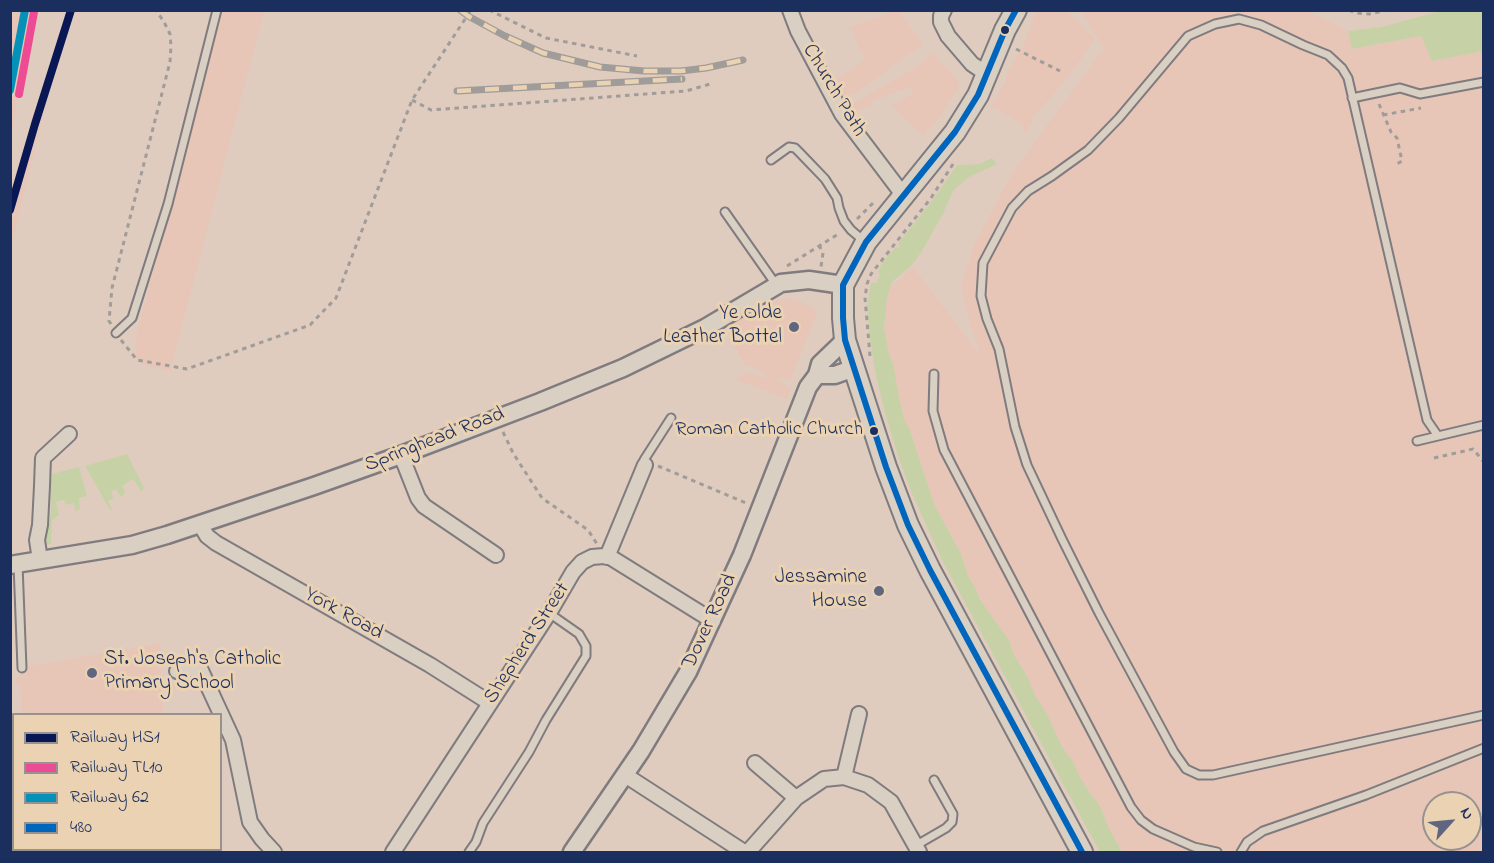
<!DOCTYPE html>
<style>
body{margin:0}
#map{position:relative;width:1494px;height:863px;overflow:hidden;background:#dfccbf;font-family:"Indie Flower",sans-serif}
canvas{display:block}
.frame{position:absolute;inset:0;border:12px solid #1b2f5e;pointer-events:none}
.legend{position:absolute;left:12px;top:713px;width:210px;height:138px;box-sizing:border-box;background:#ead2b2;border:2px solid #979190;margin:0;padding:8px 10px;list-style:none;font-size:18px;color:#1b2f5e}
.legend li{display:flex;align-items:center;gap:12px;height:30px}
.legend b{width:30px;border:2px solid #979190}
.north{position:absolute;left:1422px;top:791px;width:60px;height:60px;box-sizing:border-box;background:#ead2b2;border:2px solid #979190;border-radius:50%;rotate:63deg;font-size:16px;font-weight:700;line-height:24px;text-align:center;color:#1b2f5e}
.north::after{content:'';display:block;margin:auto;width:21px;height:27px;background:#606680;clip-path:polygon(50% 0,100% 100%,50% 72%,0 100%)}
</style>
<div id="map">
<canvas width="1494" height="863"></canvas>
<div class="frame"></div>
<ul class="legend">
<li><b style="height:8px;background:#091855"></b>Railway HS1</li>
<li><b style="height:8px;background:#ee4b95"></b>Railway TL10</li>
<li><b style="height:8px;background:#0591b8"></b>Railway 62</li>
<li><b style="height:8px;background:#0065bd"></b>480</li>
</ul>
<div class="north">N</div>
</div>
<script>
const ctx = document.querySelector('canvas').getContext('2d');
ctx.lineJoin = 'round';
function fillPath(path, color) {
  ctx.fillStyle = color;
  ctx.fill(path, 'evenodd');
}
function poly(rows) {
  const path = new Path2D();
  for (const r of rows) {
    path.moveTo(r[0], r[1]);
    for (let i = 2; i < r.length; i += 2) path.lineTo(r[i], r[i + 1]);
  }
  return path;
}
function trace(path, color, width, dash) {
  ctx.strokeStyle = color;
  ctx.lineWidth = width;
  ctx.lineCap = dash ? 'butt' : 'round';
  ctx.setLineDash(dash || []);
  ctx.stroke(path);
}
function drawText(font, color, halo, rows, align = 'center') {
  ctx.font = font + ' "Indie Flower",sans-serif';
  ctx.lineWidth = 6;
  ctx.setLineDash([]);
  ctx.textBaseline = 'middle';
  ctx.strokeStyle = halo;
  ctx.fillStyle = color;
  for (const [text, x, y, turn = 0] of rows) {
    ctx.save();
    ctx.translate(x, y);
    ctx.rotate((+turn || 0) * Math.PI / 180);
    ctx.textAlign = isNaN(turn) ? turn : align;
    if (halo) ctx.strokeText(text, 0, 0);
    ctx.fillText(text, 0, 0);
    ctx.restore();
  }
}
fillPath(poly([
 [11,10,30,11,11,140,10,11],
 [221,11,264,11,170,372,145,365,138,360,135,355,135,340],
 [895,11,898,11,923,44,859,91,841,100,835,91,834,81,866,59,860,51,850,27],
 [1036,11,1067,11,1095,39,1066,80,1031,120,1033,122,1024,133,1022,124,1013,119,1014,118,1004,114,1005,112,1003,113,997,109,997,108,995,109,991,107,1007,78,1005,77,1010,67,1018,54,1021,52],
 [1080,11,1307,11,1348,31,1352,49,1421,36,1432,61,1483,51,1483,852,1122,852,1109,828,1099,804,1089,792,1080,777,1072,760,1062,747,1047,714,1036,697,1027,676,1014,655,1010,642,979,598,976,589,968,577,961,554,934,504,910,430,904,419,898,392,893,363,889,354,884,328,887,298,890,288,913,267,981,356,969,321,961,286,975,243,1012,173,1104,48],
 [1434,803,1470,803,1470,839,1434,839],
 [933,53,957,79,960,86,938,119,923,136,892,106,913,93,910,87,872,101,873,105,850,113,845,106,869,96,869,94,915,68],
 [33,113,43,115,11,247,11,198],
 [779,299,792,299,801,302,813,308,817,314,790,381,777,377,788,388,791,389,787,399,736,380,743,374,748,372,767,379,760,370,744,364,726,327,721,321,727,327,745,316,745,314,752,310,753,311,767,303],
 [160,643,163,714,22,714,20,687,15,680,30,666],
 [33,850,179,850,180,852,33,852]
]), '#e7c6b8');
fillPath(poly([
 [1440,11,1483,11,1483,51,1432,61,1421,36,1352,49,1348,31,1382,27],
 [992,158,997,164,969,177,953,191,943,214,922,251,912,265,892,282,887,298,884,327,889,354,893,363,898,392,904,419,910,430,934,504,961,554,968,576,976,589,979,598,1010,642,1014,655,1027,676,1036,697,1047,714,1062,747,1072,760,1080,777,1089,792,1099,804,1109,828,1122,852,1100,852,942,560,913,496,898,456,884,409,875,371,870,339,867,306,871,283,876,283,880,275,878,272,882,263,896,247,898,248,900,246,898,244,932,201,957,165,980,164],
 [127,454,144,488,143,490,141,491,133,479,122,486,126,492,123,494,124,495,121,497,116,489,111,492,114,498,108,501,112,509,110,510,85,466],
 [79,467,87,496,79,498,80,508,79,510,75,511,74,503,66,505,64,500,56,502,59,516,55,517,55,519,52,520,51,544,45,545,44,532,49,524,51,511,50,484,52,474]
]), '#c6d2a6');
const service = poly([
 [1352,98,1400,88,1420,94,1484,82],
 [771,160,789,147,795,148,800,153,825,179,837,198,839,208,844,221,851,230,864,241],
 [725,212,777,286],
 [116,333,132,318,168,204,217,10],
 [934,374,933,411,944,450,1131,807,1141,820,1153,829,1194,847,1217,852],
 [1438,436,1427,420,1348,78,1342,68,1328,55,1303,45,1261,25,1239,19,1215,24,1188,36,1119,118,1088,150,1052,176,1028,191,1012,208,983,263,981,296,987,319,999,349,1015,427,1027,465,1062,539,1099,613,1174,752,1186,769,1199,775,1213,775,1484,715],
 [1417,441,1484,425],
 [645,465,644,460,671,418],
 [18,564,22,668],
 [915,846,946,828,952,822,953,814,934,780],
 [469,852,476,842,483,823,529,752,546,720,586,656,586,646,579,634,549,613],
 [1241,852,1247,842,1263,831,1366,795,1484,748]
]);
const minor = poly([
 [790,10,798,31,842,114,904,196],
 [944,10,941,16,941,22,948,36,972,64,987,74],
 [401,455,418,498,424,506,496,555],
 [200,524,207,536,216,543,430,665,490,703],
 [607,557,645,465],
 [40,560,37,540,40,525,42,486,43,458,69,434],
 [197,662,233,740,250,822,262,839,274,852],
 [177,671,200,668],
 [755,763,796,798],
 [625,775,744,852],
 [844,777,859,714],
 [393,852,549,613,573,572,582,562,592,557,604,556,610,557,713,621],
 [748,852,796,798,824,779,844,777,868,785,891,802,919,852]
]);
const tertiary = poly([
 [817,375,835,375,854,368],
 [10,565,132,545,167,535,314,486,401,455,540,402,623,368,705,328,781,283,809,280,843,285],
 [572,852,641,751,688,672,742,555,808,387,817,375,820,364,845,340]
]);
const secondary = poly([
 [1016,10,1005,30,978,95,955,132,866,242,843,285,843,318,845,340,854,368,886,467,908,525,930,570,1082,852]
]);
trace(service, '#7f7b7e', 11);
trace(minor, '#7f7b7e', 18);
trace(tertiary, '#7f7b7e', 21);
trace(secondary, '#7f7b7e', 24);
trace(poly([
 [489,10,546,38,637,56],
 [1349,10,1356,13,1369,14,1388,10],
 [1016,49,1060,71],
 [412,100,431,110,686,91,710,84],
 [1379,104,1391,132,1397,138,1402,161,1397,164],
 [1383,115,1421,108],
 [857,219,873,203],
 [819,245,823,253,821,267],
 [787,266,840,233],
 [111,324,109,321,112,288,170,62,171,46,170,34,164,22,156,10],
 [121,340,137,360,187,369,310,325,336,298,412,100,471,10],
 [870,356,865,298,867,284,871,274,931,198,955,161],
 [503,432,513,453,542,498,588,530,597,544],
 [1434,458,1473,449,1484,462],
 [658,466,746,503]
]), '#a09c99', 3, [4.5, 4.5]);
trace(service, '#d9cfc3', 7);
trace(minor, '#d9cfc3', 14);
trace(tertiary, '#d9cfc3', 16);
trace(secondary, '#d9cfc3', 20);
const rail = poly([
 [460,10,468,16,505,36,543,53,600,67,644,71,681,71,706,68,743,60],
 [457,91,682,79]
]);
trace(rail, '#a09c99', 7);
trace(rail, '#ead2b2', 4.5, [14]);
trace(poly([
 [1016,10,1005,30,978,95,955,132,866,242,843,285,843,318,845,340,886,467,908,525,930,570,1082,852]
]), '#0065bd', 6);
trace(poly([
 [10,210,35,124,71,10]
]), '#091855', 8);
trace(poly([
 [19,94,34,12]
]), '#ee4b95', 8);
trace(poly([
 [10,90,25,10]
]), '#0591b8', 8);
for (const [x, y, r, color] of [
 [1005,30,5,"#1b2f5e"],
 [794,327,6,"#606680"],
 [874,431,5,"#1b2f5e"],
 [879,591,6,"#606680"],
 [92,673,6,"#606680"]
]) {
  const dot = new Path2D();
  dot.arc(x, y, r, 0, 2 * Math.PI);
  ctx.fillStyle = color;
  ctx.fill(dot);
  trace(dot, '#ead2b2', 2);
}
drawText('20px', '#1b2f5e', '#ead2b2', [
 ["Roman Catholic Church",863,431]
], 'right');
drawText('21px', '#1b2f5e', '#ead2b2', [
 ["Church Path",833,91,59],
 ["Springhead Road",435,441,-21],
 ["York Road",343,615,29],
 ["Dover Road",711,622,-65],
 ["Shepherd Street",528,644,-57]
]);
drawText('21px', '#1b2f5e', '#ead2b2', [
 ["Ye Olde",782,315],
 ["Leather Bottel",782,339],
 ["Jessamine",867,579],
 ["House",867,603],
 ["St. Joseph's Catholic",104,661,"left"],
 ["Primary School",104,685,"left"]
], 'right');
</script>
